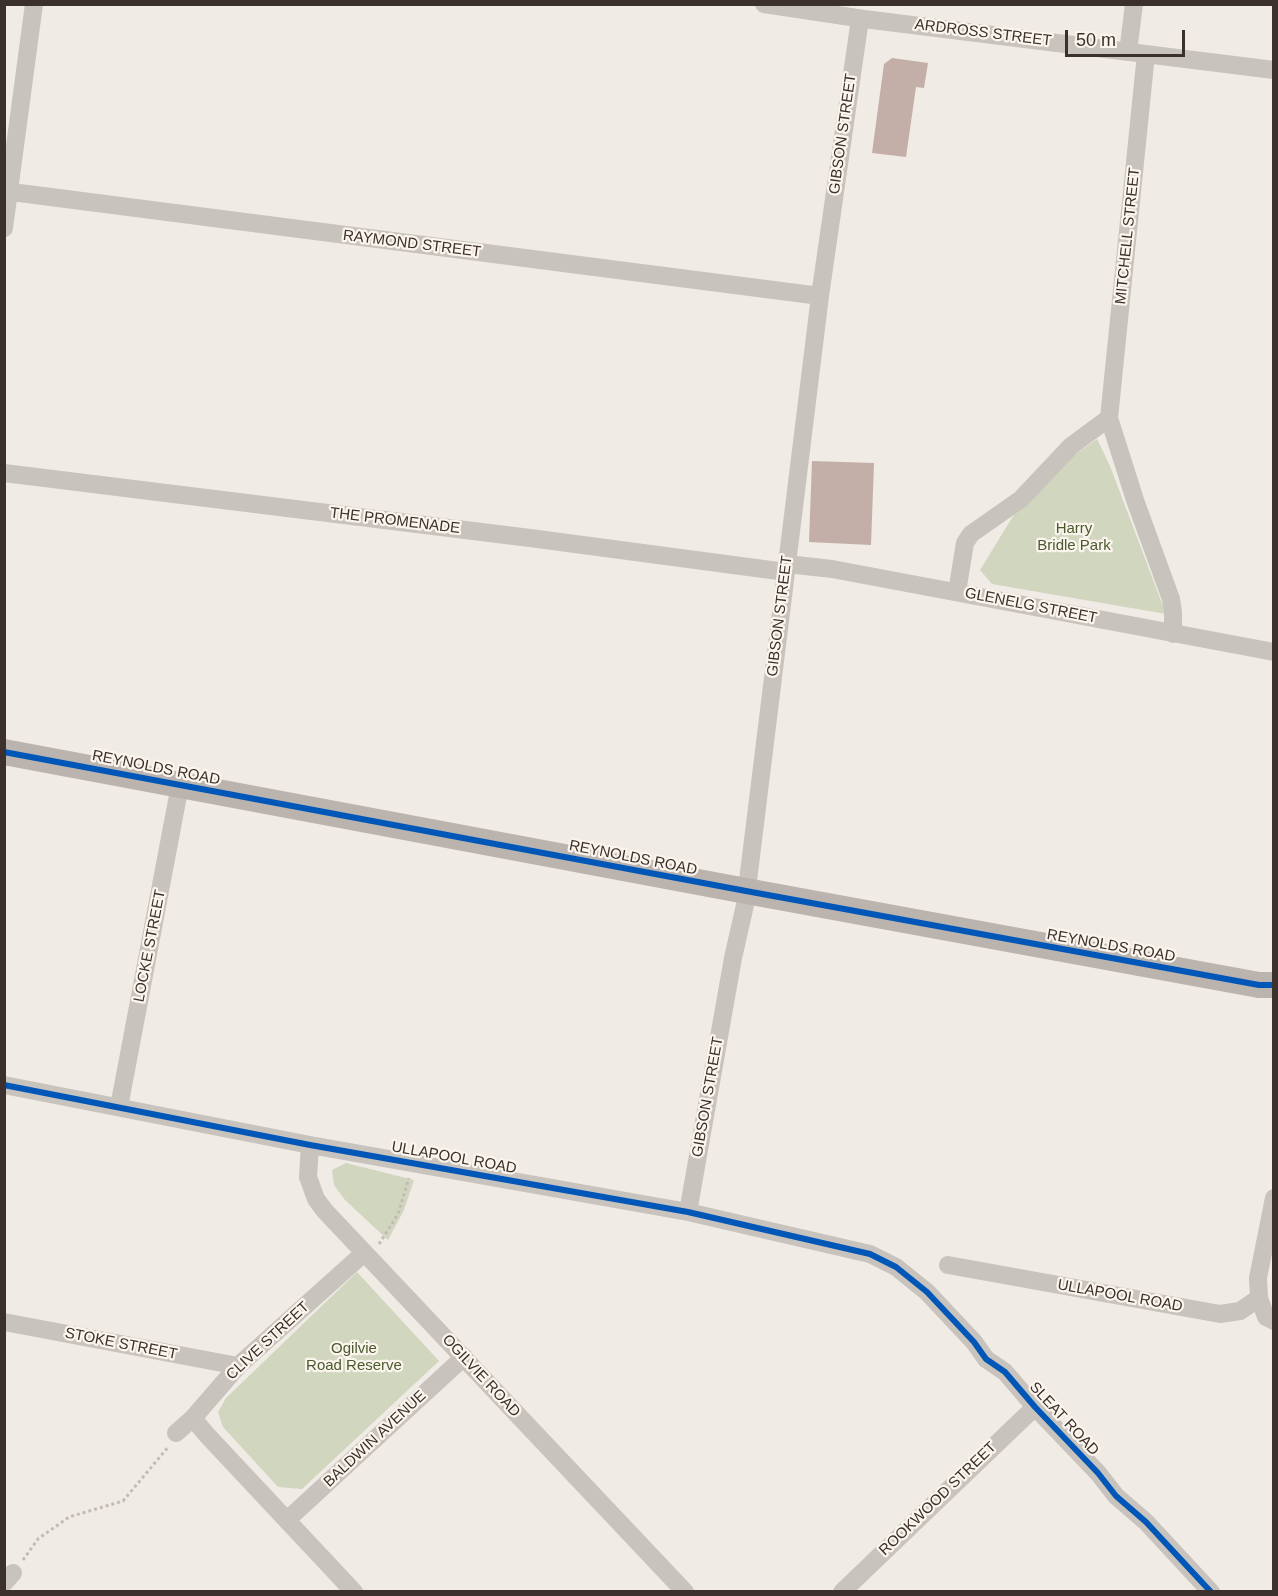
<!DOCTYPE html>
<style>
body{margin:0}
#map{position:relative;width:1278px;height:1596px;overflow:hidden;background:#f0ebe5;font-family:Arial,sans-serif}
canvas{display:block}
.frame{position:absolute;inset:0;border:6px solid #3b302b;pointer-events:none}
.scale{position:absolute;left:1065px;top:30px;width:120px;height:27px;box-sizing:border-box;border:3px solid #3b302b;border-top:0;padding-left:8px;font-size:18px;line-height:21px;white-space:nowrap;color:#3b302b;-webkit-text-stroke:4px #fbf5ee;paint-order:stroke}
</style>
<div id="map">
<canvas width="1278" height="1596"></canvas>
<div class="frame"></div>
<div class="scale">50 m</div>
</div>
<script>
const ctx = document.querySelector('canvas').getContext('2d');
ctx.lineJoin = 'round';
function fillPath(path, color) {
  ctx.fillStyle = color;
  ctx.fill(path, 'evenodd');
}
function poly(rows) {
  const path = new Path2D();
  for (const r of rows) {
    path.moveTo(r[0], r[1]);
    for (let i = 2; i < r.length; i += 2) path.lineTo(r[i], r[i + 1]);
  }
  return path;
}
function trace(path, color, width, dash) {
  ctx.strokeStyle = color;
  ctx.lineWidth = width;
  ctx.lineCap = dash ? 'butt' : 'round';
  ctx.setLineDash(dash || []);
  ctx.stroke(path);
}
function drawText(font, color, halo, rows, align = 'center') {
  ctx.font = font + ' Arial,sans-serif';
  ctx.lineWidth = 4.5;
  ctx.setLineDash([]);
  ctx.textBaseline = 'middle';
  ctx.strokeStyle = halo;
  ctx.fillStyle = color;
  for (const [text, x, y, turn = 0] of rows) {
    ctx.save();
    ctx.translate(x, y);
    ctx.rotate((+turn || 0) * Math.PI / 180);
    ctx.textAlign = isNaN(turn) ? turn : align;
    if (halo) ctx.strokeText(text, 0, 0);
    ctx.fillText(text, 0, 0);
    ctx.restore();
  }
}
fillPath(poly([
 [1097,439,1110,466,1166,614,992,584,980,570,1018,508,1057,467],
 [346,1163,414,1180,404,1210,388,1240,345,1200,334,1185,332,1170],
 [357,1272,439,1361,302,1489,278,1487,223,1427,218,1412,226,1398]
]), '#d1d6bf');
fillPath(poly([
 [892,58,928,63,924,88,916,87,906,157,872,153,884,64],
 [812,461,874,463,871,545,809,542]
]), '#c3afa7');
trace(poly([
 [379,1244,398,1214,409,1178],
 [23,1560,38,1539,69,1517,123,1501,169,1446]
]), '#c2bbb6', 3, [3, 3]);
trace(poly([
 [764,4,864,19,1274,70],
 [1128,52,1134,4],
 [1146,54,1109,418,1135,500,1171,599,1173,612,1173,634],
 [4,191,820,296],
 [4,228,34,4],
 [4,473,530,538,786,572],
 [787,564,832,569,1274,652],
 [957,592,965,543,971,534,1021,499,1071,446,1109,418],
 [4,1085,310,1145,688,1212,870,1254,896,1267,927,1292,974,1342,986,1359,1005,1372,1035,1407,1098,1473,1116,1496,1146,1522,1211,1592],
 [119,1107,180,785],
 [310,1145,308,1177,316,1199,325,1211,685,1592],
 [688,1212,733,958,745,905,820,296,860,19],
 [948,1265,1220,1314,1240,1311,1259,1298,1266,1317,1274,1321],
 [1259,1298,1258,1278,1274,1198],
 [4,1322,238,1366],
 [193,1418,206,1434,354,1592],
 [176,1433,193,1418,238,1366,364,1253],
 [287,1520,464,1357],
 [4,1583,13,1573],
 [842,1592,1035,1407]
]), '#c9c3be', 18);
trace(poly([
 [4,752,746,891,1259,985,1274,985]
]), '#bab3ae', 26);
trace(poly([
 [4,752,746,891,1259,985,1274,985],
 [4,1085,310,1145,688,1212,870,1254,896,1267,927,1292,974,1342,986,1359,1005,1372,1035,1407,1098,1473,1116,1496,1146,1522,1211,1592]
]), '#0057b8', 6);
drawText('15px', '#3b302b', '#fbf5ee', [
 ["ARDROSS STREET",983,33,7],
 ["GIBSON STREET",843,134,-82],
 ["MITCHELL STREET",1128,236,-84],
 ["RAYMOND STREET",412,244,7],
 ["THE PROMENADE",395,521,7],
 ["GLENELG STREET",1031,606,11],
 ["GIBSON STREET",780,616,-83],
 ["REYNOLDS ROAD",156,768,11],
 ["REYNOLDS ROAD",633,858,11],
 ["LOCKE STREET",150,946,-79],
 ["REYNOLDS ROAD",1111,946,10],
 ["GIBSON STREET",708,1097,-80],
 ["ULLAPOOL ROAD",454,1158,10],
 ["ULLAPOOL ROAD",1120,1296,10],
 ["CLIVE STREET",268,1341,-43],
 ["STOKE STREET",121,1344,11],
 ["OGILVIE ROAD",481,1376,47],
 ["SLEAT ROAD",1064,1419,47],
 ["BALDWIN AVENUE",375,1439,-43],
 ["ROOKWOOD STREET",938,1499,-44]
]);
drawText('15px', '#4a5a2e', '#fbf5ee', [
 ["Harry",1074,529],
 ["Bridle Park",1074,546],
 ["Ogilvie",354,1349],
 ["Road Reserve",354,1366]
]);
</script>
